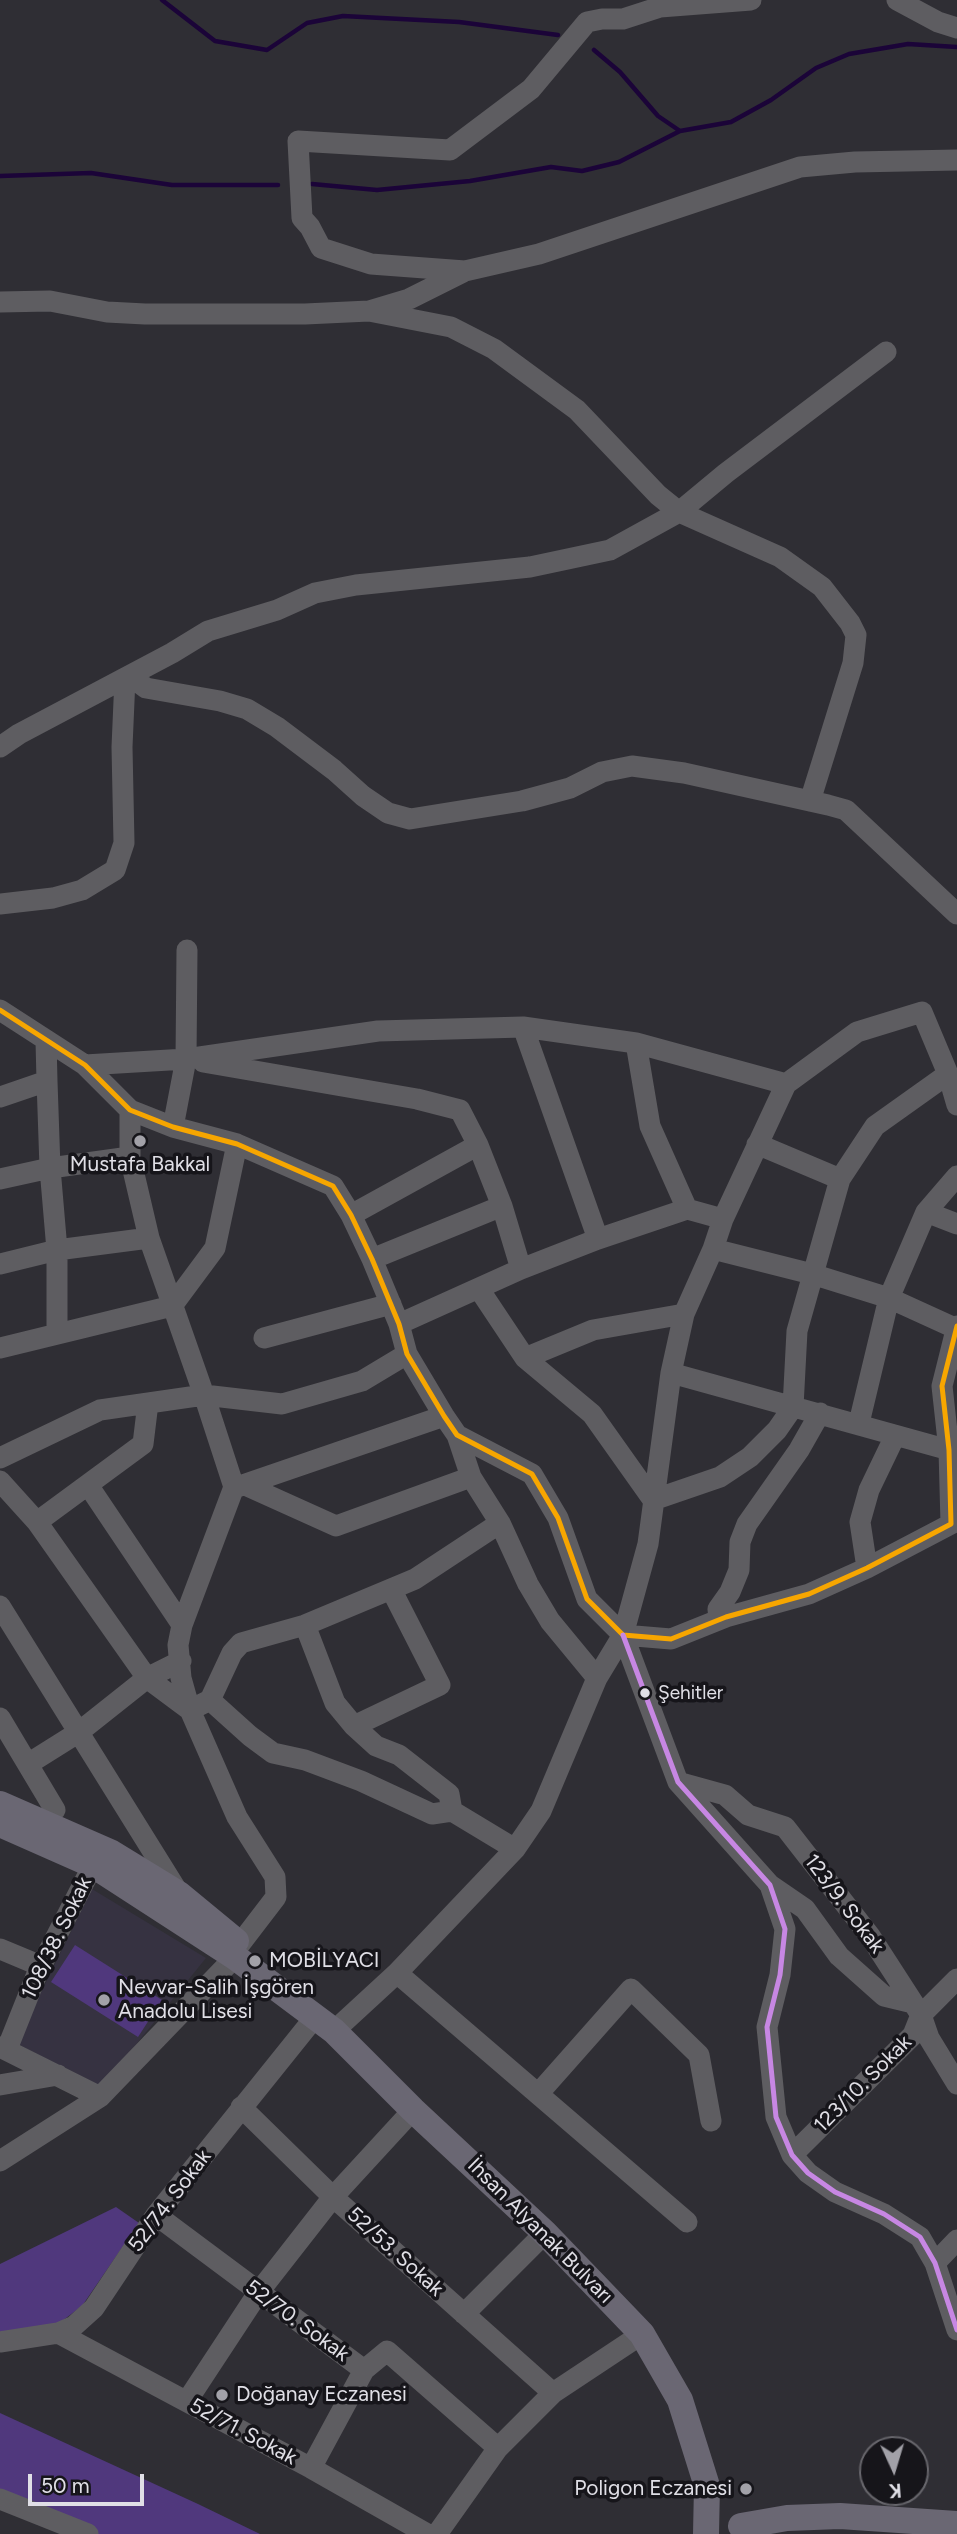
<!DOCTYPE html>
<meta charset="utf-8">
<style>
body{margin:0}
#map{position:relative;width:957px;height:2534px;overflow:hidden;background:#2f2e34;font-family:Figtree,sans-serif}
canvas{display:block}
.north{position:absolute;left:859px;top:2436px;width:70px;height:70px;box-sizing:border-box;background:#16151a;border:2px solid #67666c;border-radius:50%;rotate:176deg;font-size:19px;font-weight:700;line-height:28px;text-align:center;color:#e0dfe6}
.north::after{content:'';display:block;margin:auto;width:24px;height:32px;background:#a2a1a8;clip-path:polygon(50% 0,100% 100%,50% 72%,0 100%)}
.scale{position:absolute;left:28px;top:2474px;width:116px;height:32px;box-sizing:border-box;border:4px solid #e0dfe6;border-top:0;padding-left:9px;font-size:21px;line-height:24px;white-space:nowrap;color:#e0dfe6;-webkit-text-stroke:5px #16151a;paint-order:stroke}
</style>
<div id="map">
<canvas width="957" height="2534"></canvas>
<div class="north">K</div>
<div class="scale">50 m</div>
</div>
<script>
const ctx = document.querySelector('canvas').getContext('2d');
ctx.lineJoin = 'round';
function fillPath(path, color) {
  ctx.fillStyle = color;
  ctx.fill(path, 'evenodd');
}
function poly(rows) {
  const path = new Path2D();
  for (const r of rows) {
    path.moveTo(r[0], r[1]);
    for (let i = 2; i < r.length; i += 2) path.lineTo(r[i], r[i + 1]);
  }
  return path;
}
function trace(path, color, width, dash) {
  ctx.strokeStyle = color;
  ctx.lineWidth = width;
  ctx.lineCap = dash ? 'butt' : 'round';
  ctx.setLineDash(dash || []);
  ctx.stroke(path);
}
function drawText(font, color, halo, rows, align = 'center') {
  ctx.font = font + ' Figtree,sans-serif';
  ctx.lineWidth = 7;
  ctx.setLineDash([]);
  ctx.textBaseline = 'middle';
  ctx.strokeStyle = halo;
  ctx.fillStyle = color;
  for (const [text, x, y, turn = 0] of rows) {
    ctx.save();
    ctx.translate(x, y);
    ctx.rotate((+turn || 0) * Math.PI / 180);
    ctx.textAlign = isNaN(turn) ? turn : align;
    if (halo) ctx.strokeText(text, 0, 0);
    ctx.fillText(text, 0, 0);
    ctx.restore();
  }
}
fillPath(poly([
 [92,1889,206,1958,100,2089,16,2043]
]), '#363241');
fillPath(poly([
 [75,1945,162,2000,138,2037,51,1982],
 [116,2207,139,2223,82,2306,54,2327,0,2336,0,2264],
 [0,2413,198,2504,260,2534,98,2534,0,2494]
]), '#50387d');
trace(poly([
 [162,0,215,41,267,50,307,23,343,16,459,22,558,35],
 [594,50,620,72,658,116,680,131,731,122,771,100,816,68,849,54,908,44,957,47],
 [0,176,91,173,172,185,278,185],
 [312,184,377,190,470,181,551,167,582,171,619,162,680,131]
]), '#1b0438', 4.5);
trace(poly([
 [751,0,660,7,623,19,602,19,587,22,531,89,450,150,298,141,302,218,310,227,321,248,371,264,465,271,539,254,800,167,855,162,957,160],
 [897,0,938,22,957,28],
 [0,302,50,301,107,312,145,314,305,314,369,311,409,299,463,272],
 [369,311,451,327,494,349,577,410,658,495,679,512,780,557,822,587,850,623,856,635,853,663,810,801],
 [130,676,146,688,220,701,247,709,277,727,334,770,363,796,388,813,410,819,522,801,570,788,602,772,632,766,684,773,828,805,846,810,957,914],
 [0,747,19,734,172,653,208,631,277,610,315,593,356,585,530,567,610,550,679,512,726,473,886,352],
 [0,904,53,898,82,890,115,870,124,843,122,747,125,678],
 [0,1010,85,1065,130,1110,173,1127,237,1144,333,1186,351,1215,372,1259,399,1324,407,1354,444,1416,457,1435,532,1474,558,1518,587,1599,623,1635,671,1639,726,1617,809,1594,867,1568,951,1524,949,1450,942,1386,957,1326],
 [523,1027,598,1239],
 [636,1043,650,1126,687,1209],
 [203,1062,417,1099,460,1110,478,1145,502,1206,521,1269],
 [85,1065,186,1059,378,1031,523,1027,636,1043,786,1084,723,1219,713,1249,684,1314,671,1373,648,1544,623,1635,597,1678,541,1811,515,1849,397,1973,334,2031],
 [47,1081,50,1168,57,1250,57,1334],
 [786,1084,857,1032,922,1012,948,1074,957,1105],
 [0,1097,47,1081,46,1041],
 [130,1110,130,1157,149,1238,204,1395,234,1487,182,1625,178,1645,181,1678,190,1710,237,1817,275,1877,276,1897,240,1944],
 [173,1127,186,1059,187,950],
 [757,1144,840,1179],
 [0,1179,50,1168,130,1157],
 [926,1212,957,1224],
 [351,1215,478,1145],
 [713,1249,812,1274,889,1298,957,1329],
 [372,1259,502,1206],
 [0,1264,57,1250,149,1238],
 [479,1289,525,1358,592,1414,653,1500,720,1477,750,1457,777,1430,793,1407,797,1331,840,1179,875,1126,948,1074],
 [399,1324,521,1269,598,1239,687,1209,723,1219],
 [264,1338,391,1304],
 [0,1348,172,1306,215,1248,237,1144],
 [525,1358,593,1330,684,1314],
 [671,1373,949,1450],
 [859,1423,889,1298,926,1212,957,1176],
 [457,1435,471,1477,500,1523,528,1584,550,1621,597,1678],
 [0,1458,100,1410,204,1395,282,1404,362,1381,407,1354],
 [0,1481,37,1522,147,1678,190,1710,210,1700,232,1653,241,1643,305,1625,415,1579,500,1523],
 [88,1485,182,1625],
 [245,1485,336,1526,471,1477],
 [240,1486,444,1416],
 [37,1522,143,1444,148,1403],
 [867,1568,860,1522,869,1490,895,1436],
 [0,1606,178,1892],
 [719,1620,718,1609,730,1592,739,1570,740,1542,747,1524,799,1450,820,1413],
 [305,1625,335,1703,354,1726,376,1746,399,1755,449,1794,452,1811,515,1849],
 [623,1635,678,1782,770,1885,785,1929,780,1975,767,2027,776,2117,792,2155,808,2173,835,2192,884,2214,920,2237,935,2263,957,2330],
 [210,1700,250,1736,273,1753,305,1760,361,1781,432,1814,452,1811],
 [0,1718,55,1810],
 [354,1726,440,1685,391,1589],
 [28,1764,79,1732,147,1678,181,1661],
 [678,1782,725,1795,748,1815,785,1827,870,1936,921,2015,929,2038,957,2084],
 [770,1885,805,1909,839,1956,884,1996,913,2003],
 [0,1949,41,1966],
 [397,1973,687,2222],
 [0,2047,100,2097],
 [7,2049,37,1974,93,1865],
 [0,2085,58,2075],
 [538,2094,631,1989,699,2055,711,2121],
 [241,2107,333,2197,553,2393],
 [792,2155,913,2035,921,2015,957,1979],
 [0,2161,100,2097,235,1957],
 [156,2215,364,2370,387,2351,498,2448],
 [935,2263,957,2240],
 [464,2314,545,2233],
 [58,2333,311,2468,427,2534],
 [0,2342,58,2333,74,2326,94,2308,156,2215,315,2017],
 [187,2401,258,2293,333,2197,413,2110],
 [311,2468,364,2370],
 [0,2499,88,2534],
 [437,2534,498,2448,553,2393,642,2334]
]), '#5e5d61', 21);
trace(poly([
 [0,1804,112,1853,179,1894,236,1941],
 [0,1824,93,1865,235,1957,334,2031,413,2110,545,2233,642,2334,680,2400,707,2486,706,2534],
 [741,2526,787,2518,840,2516,957,2524]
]), '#6a6773', 26);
trace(poly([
 [0,1010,85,1065,130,1110,173,1127,237,1144,333,1186,351,1215,372,1259,399,1324,407,1354,444,1416,457,1435,532,1474,558,1518,587,1599,623,1635,671,1639,726,1617,809,1594,867,1568,951,1524,949,1450,942,1386,957,1326]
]), '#f7a600', 5);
trace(poly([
 [623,1635,678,1782,770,1885,785,1929,780,1975,767,2027,776,2117,792,2155,808,2173,835,2192,884,2214,920,2237,935,2263,957,2330]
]), '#c787e3', 5);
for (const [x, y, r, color] of [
 [140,1141,7,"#a2a1a8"],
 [645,1693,6,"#e0dfe6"],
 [255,1961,7,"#a2a1a8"],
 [104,2000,7,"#a2a1a8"],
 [222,2395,7,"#a2a1a8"],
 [746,2489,7,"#a2a1a8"]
]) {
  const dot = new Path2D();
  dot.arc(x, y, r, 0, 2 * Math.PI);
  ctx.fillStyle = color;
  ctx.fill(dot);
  trace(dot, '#16151a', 2.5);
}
drawText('19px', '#e0dfe6', '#16151a', [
 ["Şehitler",658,1693]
], 'left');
drawText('21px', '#e0dfe6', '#16151a', [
 ["Mustafa Bakkal",140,1165,"center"],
 ["MOBİLYACI",269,1961],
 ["Nevvar-Salih İşgören",118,1988],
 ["Anadolu Lisesi",118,2012],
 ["Doğanay Eczanesi",236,2395],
 ["Poligon Eczanesi",732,2489,"right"]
], 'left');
drawText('21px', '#e0dfe6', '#16151a', [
 ["123/9. Sokak",844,1904,53],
 ["108/38. Sokak",57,1938,-64],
 ["123/10. Sokak",863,2084,-45],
 ["52/74. Sokak",170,2201,-53],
 ["İhsan Alyanak Bulvarı",540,2231,45],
 ["52/53. Sokak",395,2252,42],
 ["52/70. Sokak",297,2321,36],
 ["52/71. Sokak",243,2432,28]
]);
</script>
